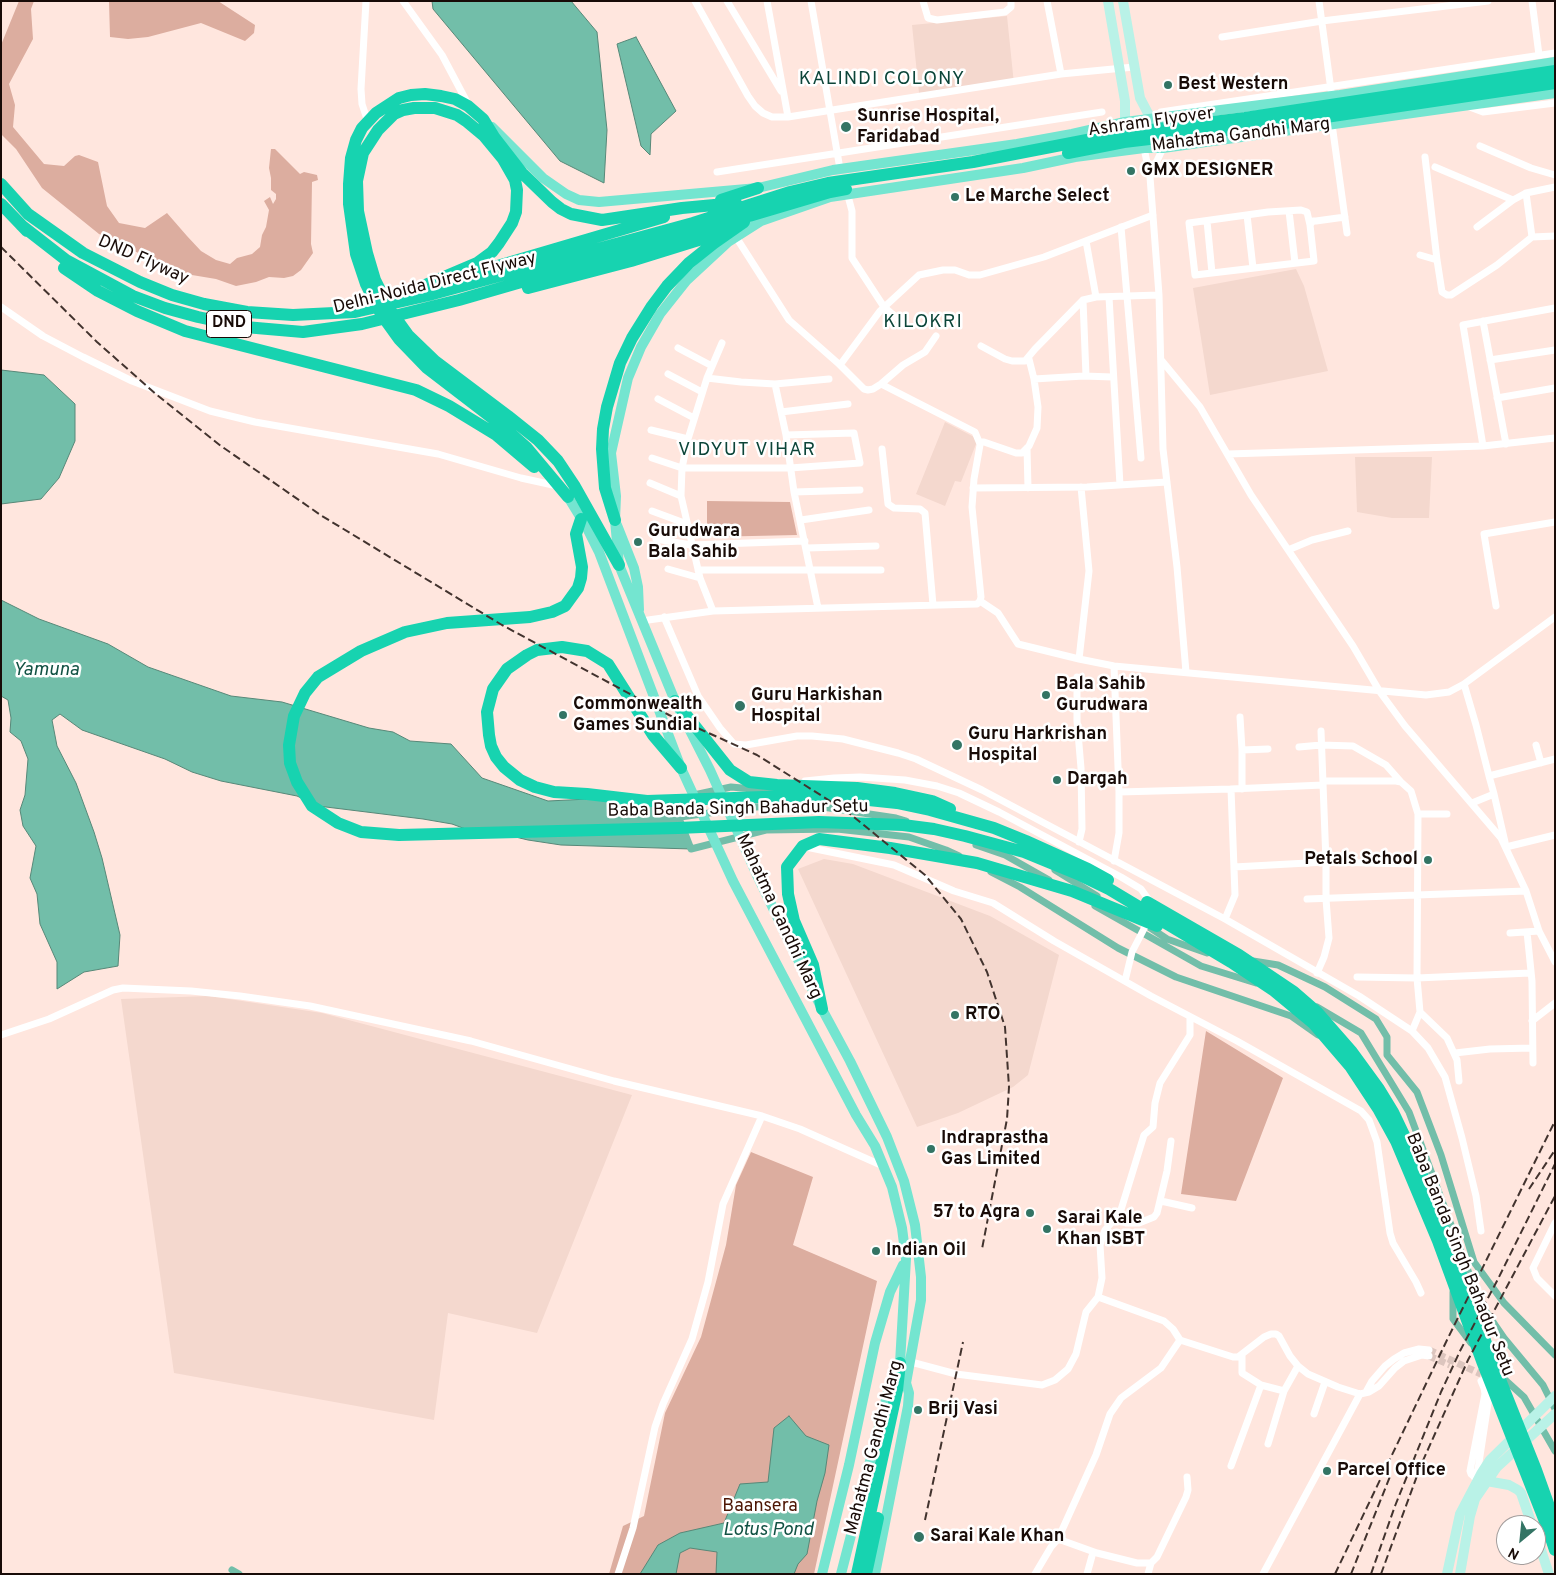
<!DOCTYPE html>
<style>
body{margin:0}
#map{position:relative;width:1556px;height:1575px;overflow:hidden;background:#ffe6de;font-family:Overpass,sans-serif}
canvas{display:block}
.frame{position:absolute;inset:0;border:2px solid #180b07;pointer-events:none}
.north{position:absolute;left:1496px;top:1515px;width:50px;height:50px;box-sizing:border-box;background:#fff;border:1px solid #a39d9c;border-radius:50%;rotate:208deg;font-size:14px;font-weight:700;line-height:20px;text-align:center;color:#180b07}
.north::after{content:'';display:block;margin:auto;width:18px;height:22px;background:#337464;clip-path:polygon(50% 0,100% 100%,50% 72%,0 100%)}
</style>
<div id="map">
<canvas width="1556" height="1575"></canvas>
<div class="frame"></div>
<div class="north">N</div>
</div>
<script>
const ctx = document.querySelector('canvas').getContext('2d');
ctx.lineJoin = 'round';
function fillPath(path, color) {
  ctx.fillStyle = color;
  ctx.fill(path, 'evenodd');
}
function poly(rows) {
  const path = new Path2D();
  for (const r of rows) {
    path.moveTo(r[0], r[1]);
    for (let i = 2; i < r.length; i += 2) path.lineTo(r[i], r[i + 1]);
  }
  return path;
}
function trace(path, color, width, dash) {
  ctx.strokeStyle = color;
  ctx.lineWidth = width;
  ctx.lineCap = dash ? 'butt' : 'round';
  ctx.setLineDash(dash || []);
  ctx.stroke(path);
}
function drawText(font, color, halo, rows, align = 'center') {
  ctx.font = font + ' Overpass,sans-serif';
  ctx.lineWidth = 5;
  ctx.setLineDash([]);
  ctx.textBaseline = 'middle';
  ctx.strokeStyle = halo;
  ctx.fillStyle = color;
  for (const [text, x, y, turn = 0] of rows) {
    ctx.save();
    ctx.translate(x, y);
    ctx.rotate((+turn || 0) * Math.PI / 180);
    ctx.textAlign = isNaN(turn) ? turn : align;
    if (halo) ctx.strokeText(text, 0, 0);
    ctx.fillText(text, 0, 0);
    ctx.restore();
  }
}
fillPath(poly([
 [1007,16,1014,84,919,93,912,25],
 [1296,269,1304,286,1328,371,1210,395,1193,288],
 [945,422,978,439,961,482,955,481,945,506,916,494],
 [1355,457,1432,457,1429,518,1392,518,1357,512],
 [824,859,853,864,990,916,1059,955,1028,1075,1013,1087,958,1113,917,1127,798,869],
 [209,996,322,1013,632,1095,537,1333,448,1313,434,1420,174,1373,121,999]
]), '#f4d8ce');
fillPath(poly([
 [19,1,34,1,31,9,33,39,9,84,15,105,13,127,44,164,64,166,75,156,79,155,98,162,107,206,119,223,145,228,167,213,187,236,201,251,216,260,230,264,237,258,252,254,260,247,262,235,266,227,269,210,264,201,270,197,273,204,276,199,276,194,271,190,271,178,269,168,271,149,275,149,300,174,304,172,317,175,318,180,312,182,311,244,313,253,301,270,293,276,284,278,269,277,256,282,236,286,216,279,180,273,99,234,42,188,16,149,1,134,1,45],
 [109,1,218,1,255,25,254,33,245,41,201,23,148,37,128,39,110,37],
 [707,501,790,502,797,535,707,537],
 [1206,1031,1283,1078,1236,1201,1181,1194],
 [751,1152,813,1177,793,1245,877,1281,814,1574,609,1574,623,1526,644,1516,665,1413,701,1337,726,1245,736,1185]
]), '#dcad9f');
const water = poly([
 [432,1,571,1,597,32,607,130,604,183,560,161,433,9,432,1],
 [636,37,676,111,651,134,650,155,641,146,617,44,636,37],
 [1,370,44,375,75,404,75,441,59,478,41,499,1,504,1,370],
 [1,600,39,619,108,644,148,667,231,696,282,702,369,728,393,732,410,741,451,744,482,778,548,801,609,798,672,800,680,817,682,830,691,849,561,845,528,840,503,834,482,835,452,824,423,819,318,806,297,796,221,781,192,772,165,759,82,730,60,714,52,720,57,746,76,783,94,832,102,858,120,935,118,966,84,972,57,989,57,962,40,924,37,894,30,878,36,846,23,826,20,810,25,795,28,759,21,741,10,732,11,718,8,700,1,696,1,600],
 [789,1416,806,1436,829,1445,825,1473,817,1501,807,1554,798,1564,794,1574,716,1574,717,1552,690,1548,680,1553,676,1574,640,1574,658,1545,680,1533,724,1523,740,1484,768,1482,774,1428,789,1416]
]);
fillPath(water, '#72bea9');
trace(water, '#578878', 1);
trace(poly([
 [694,795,731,787,774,791],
 [674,799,672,800,691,849,766,830,837,829,909,837,946,850,959,856],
 [680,817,753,807,816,806,896,818,906,821],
 [976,845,1005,855,1049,880],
 [1055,870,1097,896],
 [991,872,1020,887,1118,948,1176,977,1291,1016,1318,1035],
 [1095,906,1201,966,1256,983],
 [1149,927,1167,939,1207,953],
 [1253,961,1278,965,1325,987,1376,1019,1387,1037,1387,1055,1417,1092,1441,1155,1474,1262,1504,1303,1555,1355],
 [1317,1007,1361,1033,1409,1112,1480,1303,1504,1338,1543,1385,1555,1409],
 [1453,1292,1453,1319,1471,1343],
 [1502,1377,1524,1397,1555,1451],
 [232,1570,239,1574]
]), '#72bea9', 7);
trace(poly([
 [1429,1350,1481,1374],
 [1429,1356,1450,1365]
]), '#dcc5be', 7, [7, 3.5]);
trace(poly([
 [366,1,361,89,362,104,368,122],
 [403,1,442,55,468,104],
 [695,1,748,96,755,106,763,113,772,117,788,117,1061,74,1134,67],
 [727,1,781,91],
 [767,1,788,117],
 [811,1,840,169],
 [923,1,928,18,937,20,1005,12,1011,7,1011,1],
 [1047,1,1061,74],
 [1319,1,1331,90],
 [1532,1,1539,55],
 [1222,37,1322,21,1488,1],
 [1467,106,1483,112,1555,103],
 [1161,112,1555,53],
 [1332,124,1347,233],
 [1480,146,1531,168,1555,175],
 [1144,148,1150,177,1159,295,1163,449,1177,567,1186,672],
 [1425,157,1437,260,1442,292,1447,295,1451,295,1497,265,1532,237,1526,193],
 [1435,167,1513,200],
 [717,172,1102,112],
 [1150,176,1163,148],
 [848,196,852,211,852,258,884,307,905,325],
 [1289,211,1295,263],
 [1247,215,1253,268],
 [1207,221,1212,273],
 [1310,225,1307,212,1301,210,1268,212,1189,223,1195,275,1314,261,1310,225,1313,221,1316,221,1345,217],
 [1121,227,1141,458],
 [1477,227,1513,200,1526,193,1555,187],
 [736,237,789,320,840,365,864,389,868,390,873,389,881,384,903,365,925,352,936,336],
 [1532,237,1555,236],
 [1086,241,1096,297],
 [1420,255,1437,260],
 [1109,297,1120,485],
 [1083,300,1086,376],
 [1,307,43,336,83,357,132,381,210,411,255,422,438,454,521,478,553,485],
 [1483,321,1506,444],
 [981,346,1005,359,1012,361,1025,361,1035,349,1083,300,1096,297,1159,295],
 [678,348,712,366],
 [1490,360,1555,350],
 [1162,361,1200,407,1251,495,1353,646,1380,692,1405,726,1501,838,1526,891,1539,931,1555,962],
 [840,365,880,311,919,275,943,270,955,270,969,275,980,275,1044,257,1153,215],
 [668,374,702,392],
 [707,378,741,382,775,384,829,379],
 [1034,379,1084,376,1112,377],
 [775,384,786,435,794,492,818,608],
 [881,384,975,432,980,444],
 [1497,398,1555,388],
 [658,399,694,418],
 [781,412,848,404],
 [651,430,688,439],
 [1483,446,1463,325,1555,308],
 [1027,448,1028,488],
 [882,449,888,504,894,508,920,509,925,513,933,605],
 [1228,454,1483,446,1555,438],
 [652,458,682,468,790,468,860,463,854,433,786,435],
 [650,483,681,496],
 [973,488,1087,487,1167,482],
 [794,492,860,490],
 [652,511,687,524],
 [801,520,869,510],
 [656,539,691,545,805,541],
 [807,548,876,546],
 [1288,550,1312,540,1348,531],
 [668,569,700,578],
 [698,570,881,570],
 [980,601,998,613,1018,644,1079,659,1114,666,1426,695,1449,692,1464,684,1555,617],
 [1496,606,1484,534,1555,522],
 [713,611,700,578,681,496,682,468,688,439,707,378,722,343],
 [664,617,698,696,720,728,734,744,746,745,797,736,812,736,843,739,898,753,916,759,982,790,1225,919,1359,996,1412,1031,1428,1048,1445,1077,1462,1138,1476,1196,1481,1231],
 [641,621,713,611,977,604,980,601,981,597,972,507,974,479,980,445,981,442,984,442,1016,453,1022,453,1029,446,1037,428,1038,407,1034,379,1029,359],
 [1079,659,1089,571,1081,487],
 [1114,666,1119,792,1119,833,1114,861],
 [1077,677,1077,721,1081,768,1082,829,1079,842],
 [1464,684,1476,725,1489,776],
 [1240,717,1242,750,1242,789],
 [1536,745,1541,763],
 [1299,747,1321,745,1353,746,1386,765,1401,782],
 [1242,750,1268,749],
 [805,781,834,778,860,777,905,780,937,786,959,793,999,812,1121,877,1141,889,1151,903],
 [1323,781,1396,781,1401,782,1411,791,1418,814,1417,978,1420,1012,1412,1031],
 [1119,792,1231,789,1323,785],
 [1494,794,1505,842],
 [1472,803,1494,794,1489,776,1555,759],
 [1418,814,1447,814],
 [806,847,894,865,954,891,993,903,1054,941,1151,996,1237,1041,1361,1111,1369,1120,1377,1142,1390,1233,1393,1243,1416,1282,1421,1293],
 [1506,847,1555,835],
 [1234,867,1326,862,1417,864],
 [1307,899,1526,891],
 [1225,919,1235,895,1231,789],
 [1527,932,1532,981,1533,1063],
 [1510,933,1539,931],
 [1317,973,1324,957,1329,938,1326,899,1326,862,1321,731],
 [1357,977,1417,978,1530,973],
 [1125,981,1132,952,1148,921],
 [1420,1012,1447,1038,1457,1060,1459,1081],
 [1532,1021,1555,1003],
 [1,1035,49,1019,113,990,123,988,191,991,240,996,310,1006,471,1041,614,1081,762,1116,800,1129,883,1166],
 [1455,1053,1490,1049,1532,1048],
 [1161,1201,1192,1208],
 [1115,1219,1126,1223,1139,1223,1154,1217,1157,1213,1167,1171,1171,1141],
 [1555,1223,1533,1268,1537,1278,1555,1296],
 [1098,1297,1164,1321,1173,1329,1180,1340],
 [1242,1355,1242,1373,1261,1385,1284,1391],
 [911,1362,956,1374,1042,1385,1055,1380,1068,1369,1076,1354,1086,1312,1098,1297,1102,1278,1100,1245,1102,1238,1105,1230,1120,1213,1144,1135,1153,1127,1155,1103,1160,1083,1190,1035,1190,1017],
 [1366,1392,1372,1381,1385,1366,1394,1359,1404,1353,1419,1349,1429,1350],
 [1314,1414,1325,1382],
 [1268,1444,1284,1391,1298,1366],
 [1231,1466,1261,1385],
 [1474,1477,1478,1469,1489,1397,1487,1387],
 [1476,1478,1471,1474,1470,1471,1485,1394,1484,1388,1481,1381],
 [1058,1539,1097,1553,1137,1563,1151,1563,1157,1557,1186,1497,1188,1490,1187,1477],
 [618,1574,633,1528,655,1427,663,1404,692,1339,708,1282,723,1204,762,1116],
 [1035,1574,1051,1547,1058,1539,1096,1455,1110,1414,1121,1398,1161,1368,1180,1340,1233,1357,1238,1357,1264,1337,1271,1334,1276,1334,1279,1336,1290,1356,1298,1366,1308,1374,1338,1387,1360,1394,1369,1392,1379,1386,1395,1368,1404,1361,1422,1355,1429,1356],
 [1087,1574,1092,1556],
 [1148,1574,1151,1563],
 [1263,1574,1360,1394]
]), '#fff', 7);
trace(poly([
 [1108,1,1125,101,1125,122],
 [1123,1,1140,98,1151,119],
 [1481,1480,1509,1485,1518,1490,1521,1493,1532,1525],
 [1536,1535,1549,1574],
 [1447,1574,1460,1514,1481,1474,1490,1460,1555,1396],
 [1460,1574,1470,1516,1475,1499,1497,1467,1555,1414]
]), '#b9f2e7', 10);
trace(poly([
 [492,127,543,178,566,194,579,200,599,202,758,188,833,170,1017,144,1072,134,1125,122,1340,95,1555,62],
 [568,497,587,528,599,552,681,768,733,881,856,1115,875,1146,892,1187,902,1228,906,1259,900,1363,889,1388,841,1574],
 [617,525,634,568,638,587,639,610],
 [822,1574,849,1465,875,1343,890,1292,903,1265],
 [875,1574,908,1406,909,1393,906,1383,921,1300,921,1277,915,1225,904,1181,887,1137,850,1061,822,1009,757,875,710,770,675,701,619,565,615,520,616,496,611,453,628,378,641,347,660,314,687,280,728,242,761,221,830,197,1023,168,1075,157,1144,148,1163,148,1555,93]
]), '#74e5d0', 10);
trace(poly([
 [1068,153,1124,142,1292,122,1555,83],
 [1,184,28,214,83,253,140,282,172,295,204,304,247,312,293,315,355,312,429,295,693,223,790,192,828,183,973,162,1118,134,1245,118,1555,71],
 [721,200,758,188],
 [1,204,27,231],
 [21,225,66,260,133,296,165,308,198,317,245,327,303,332,362,324,459,300,739,219,830,192,846,189],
 [64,268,98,291,137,311,185,331,416,390,449,406,495,434,534,467],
 [467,275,664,217],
 [528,288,631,261,718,234],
 [404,294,477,263,492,252,499,243,512,223,516,212,517,190,515,180,503,159,484,136,466,121,457,115,435,108,414,108,403,110,394,114,378,130,363,153,357,181,358,211,367,253,375,280,390,310,408,335,435,361,508,416,538,440,558,461,574,485,619,565],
 [568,497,527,448,500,424,427,368,399,339,381,314,366,284,356,254,349,204,349,184,351,158,356,140,362,128,376,113,399,98,411,95,425,94,441,96,455,99,468,106,483,119,494,137,522,173,552,202,561,209,571,214,602,220,682,208,736,203],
 [581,519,576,534,582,567,581,578,578,588,565,606,552,612,530,617,447,623,405,632,361,651,318,677,305,693,294,716,289,745,290,763,297,782,312,806,338,823,361,832,399,835,678,828,819,822,903,825,934,829,965,836,1024,852,1080,875,1109,889,1134,904,1231,962,1273,990,1314,1024,1350,1066,1379,1110,1396,1141,1438,1241,1482,1361,1548,1529,1555,1550],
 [615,520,605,488,602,449,603,429,607,407,620,363,632,338,652,306,667,286,689,263,714,243,744,222],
 [675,701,730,770,749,782,777,785,857,788,895,793,932,801,950,809],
 [681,768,653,735,608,664,587,651,562,647,537,650,527,655,507,669,493,689,487,712,489,735,491,746,496,757,504,767,520,780,535,787,554,792,587,794,647,801,822,795,897,803,930,810,994,828,1026,841,1088,869,1108,880],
 [1147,902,1239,955,1294,992,1317,1012,1352,1052,1379,1089,1393,1112,1416,1160,1455,1258,1491,1357,1536,1470,1555,1523],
 [822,1009,813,965,794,921,788,894,787,867,803,846,819,839,890,848,977,863,1072,891,1157,926],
 [857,1574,897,1390,900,1363],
 [866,1574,878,1518]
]), '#17d3b0', 12);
trace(poly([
 [1,247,97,342,157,395,221,446,322,516,502,625,669,715,757,755,849,813,925,875,961,919,987,972,1005,1027,1009,1087,1007,1119,982,1249],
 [1529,1189,1555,1150],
 [925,1520,963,1342],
 [1335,1574,1447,1340,1555,1121],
 [1351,1574,1391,1474],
 [1371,1574,1395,1506,1441,1392,1460,1351,1498,1279,1555,1164],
 [1381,1574,1421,1465,1468,1360,1555,1196]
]), '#42332e', 2, [8, 4]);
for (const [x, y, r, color] of [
 [1168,85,5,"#337464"],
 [846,127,6,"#337464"],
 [1131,171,5,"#337464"],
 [955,197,5,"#337464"],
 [638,542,5,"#337464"],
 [1046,695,5,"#337464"],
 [740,706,6,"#337464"],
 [563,715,5,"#337464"],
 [957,745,6,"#337464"],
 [1057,780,5,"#337464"],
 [1428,860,5,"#337464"],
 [955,1015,5,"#337464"],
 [931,1149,5,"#337464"],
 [1030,1213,5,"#337464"],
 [1047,1229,5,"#337464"],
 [876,1251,5,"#337464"],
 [918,1410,5,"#337464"],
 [1327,1471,5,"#337464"],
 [919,1537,6,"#337464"]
]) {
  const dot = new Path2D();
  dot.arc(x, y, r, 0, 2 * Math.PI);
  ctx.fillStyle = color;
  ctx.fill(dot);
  trace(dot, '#fff', 2);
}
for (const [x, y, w] of [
 [229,324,45]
]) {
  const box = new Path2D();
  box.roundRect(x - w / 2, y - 13.5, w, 27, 4);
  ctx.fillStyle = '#fff';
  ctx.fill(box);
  trace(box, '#180b07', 1);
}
drawText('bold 16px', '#180b07', null, [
 ["DND",229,324]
]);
drawText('bold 18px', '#180b07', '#fff', [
 ["Best Western",1178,85],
 ["Sunrise Hospital,",857,117],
 ["Faridabad",857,138],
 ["GMX DESIGNER",1141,171],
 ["Le Marche Select",965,197],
 ["Gurudwara",648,532],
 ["Bala Sahib",648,553],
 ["Bala Sahib",1056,685],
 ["Gurudwara",1056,706],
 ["Guru Harkishan",751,696],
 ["Hospital",751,717],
 ["Commonwealth",573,705],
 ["Games Sundial",573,726],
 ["Guru Harkrishan",968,735],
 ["Hospital",968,756],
 ["Dargah",1067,780],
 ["Petals School",1418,860,"right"],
 ["RTO",965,1015],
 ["Indraprastha",941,1139],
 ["Gas Limited",941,1160],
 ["57 to Agra",1020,1213,"right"],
 ["Sarai Kale",1057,1219],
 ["Khan ISBT",1057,1240],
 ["Indian Oil",886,1251],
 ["Brij Vasi",928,1410],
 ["Parcel Office",1337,1471],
 ["Sarai Kale Khan",930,1537]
], 'left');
drawText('18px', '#180b07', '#fff', [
 ["Ashram Flyover",1151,123,-8],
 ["Mahatma Gandhi Marg",1241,136,-7],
 ["DND Flyway",143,261,24],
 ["Delhi-Noida Direct Flyway",435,284,-14],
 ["Baba Banda Singh Bahadur Setu",738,810,-1],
 ["Mahatma Gandhi Marg",778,917,65],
 ["Baba Banda Singh Bahadur Setu",1459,1255,68],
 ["Mahatma Gandhi Marg",875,1448,-75]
]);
drawText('18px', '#4d1503', '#fff', [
 ["Baansera",760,1507]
]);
ctx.letterSpacing = '1px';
drawText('19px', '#0c4539', '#fff', [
 ["KALINDI COLONY",882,80],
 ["KILOKRI",923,323],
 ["VIDYUT VIHAR",747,451]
]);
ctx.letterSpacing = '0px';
drawText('italic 19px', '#125244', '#fff', [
 ["Yamuna",46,671],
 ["Lotus Pond",768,1531]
]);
</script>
